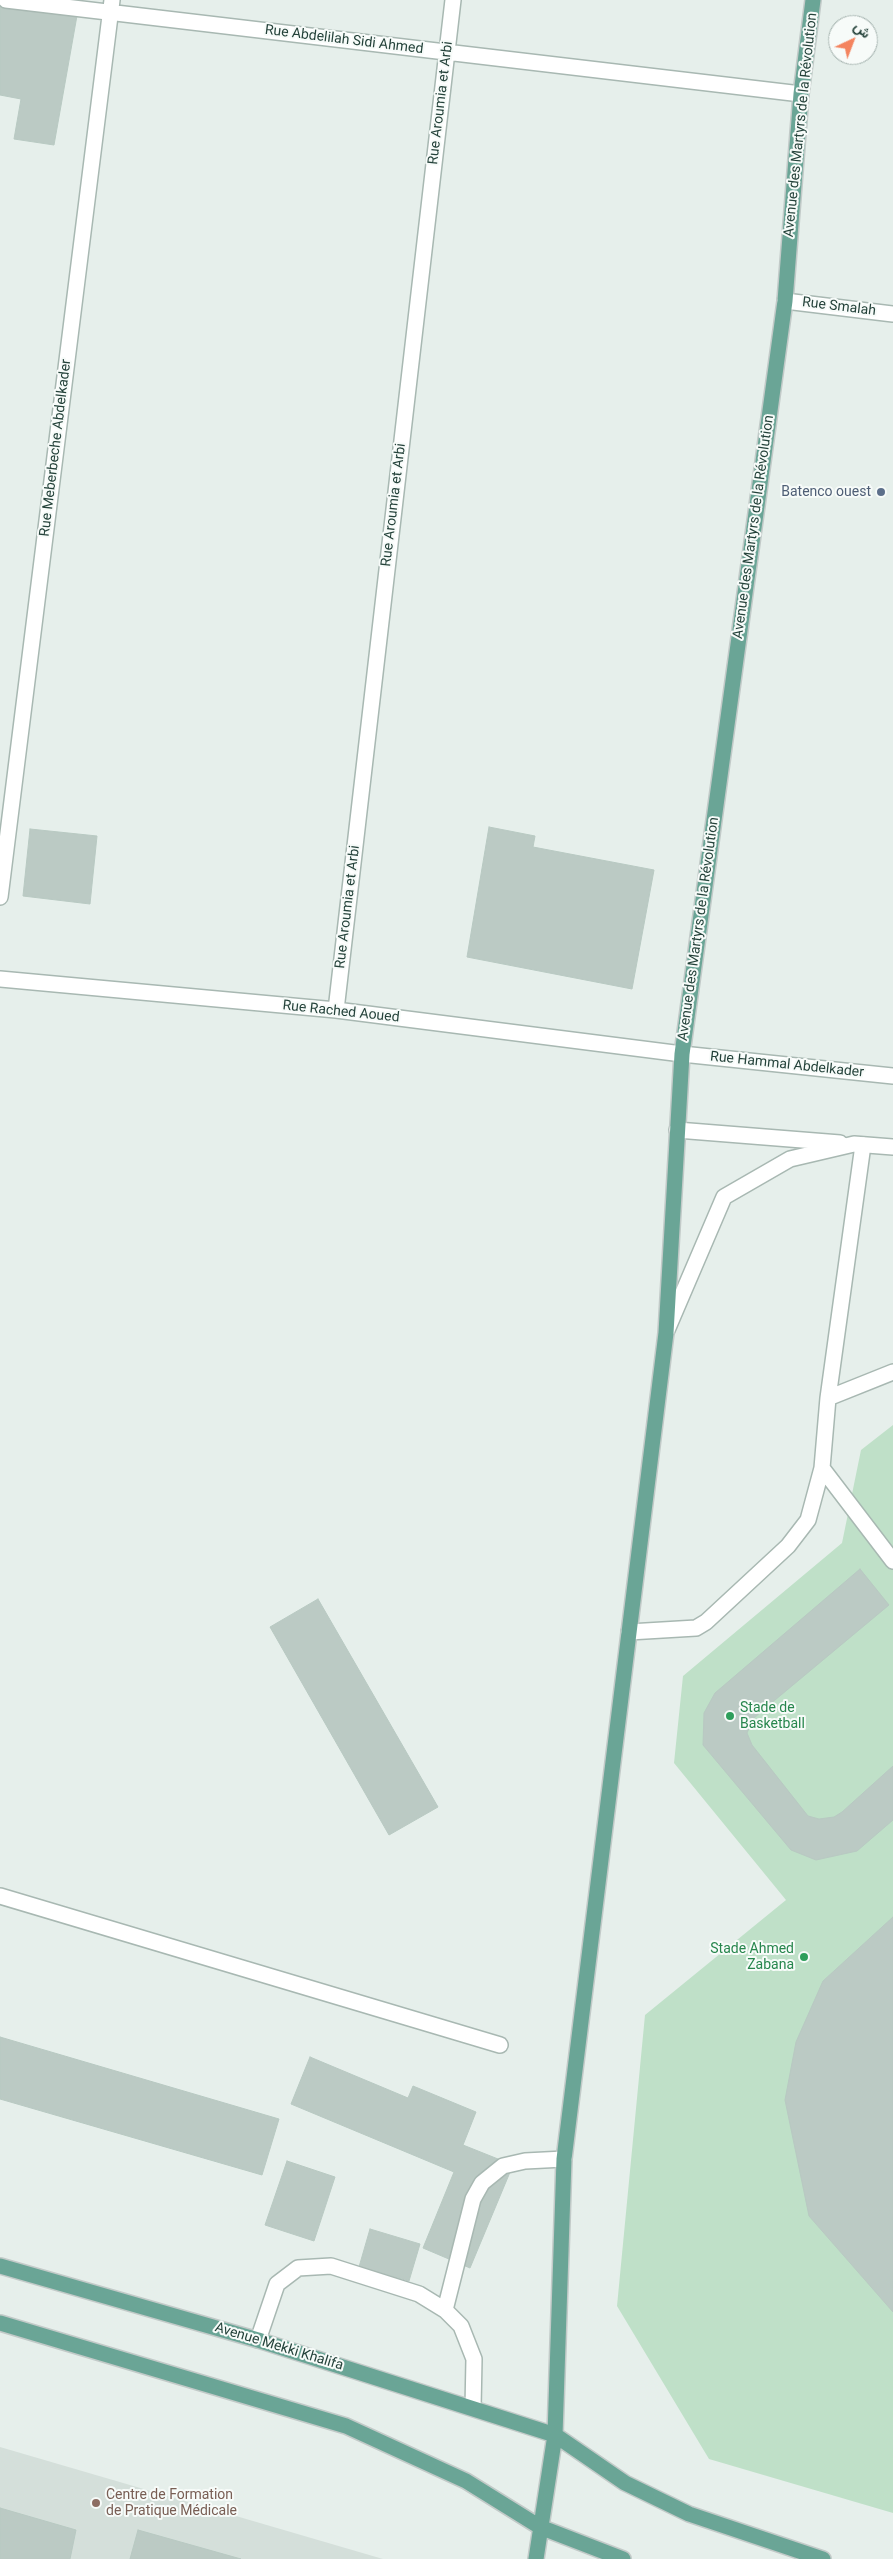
<!DOCTYPE html>
<meta charset="utf-8">
<style>
body{margin:0}
#map{position:relative;width:893px;height:2559px;overflow:hidden;background:#e6efeb;font-family:Roboto,Vazirmatn,sans-serif}
canvas{display:block}
.north{position:absolute;left:828px;top:15px;width:50px;height:50px;box-sizing:border-box;background:#f7fbf9;border:1px solid #a3b1ad;border-radius:50%;rotate:43deg;font-size:14px;font-weight:700;line-height:20px;text-align:center;color:#24423a}
.north::after{content:'';display:block;margin:auto;width:18px;height:22px;background:#f4845f;clip-path:polygon(50% 0,100% 100%,50% 72%,0 100%)}
</style>
<div id="map">
<canvas width="893" height="2559"></canvas>
<div class="north">ش</div>
</div>
<script>
const ctx = document.querySelector('canvas').getContext('2d');
ctx.lineJoin = 'round';
function fillPath(path, color) {
  ctx.fillStyle = color;
  ctx.fill(path, 'evenodd');
}
function poly(rows) {
  const path = new Path2D();
  for (const r of rows) {
    path.moveTo(r[0], r[1]);
    for (let i = 2; i < r.length; i += 2) path.lineTo(r[i], r[i + 1]);
  }
  return path;
}
function trace(path, color, width, dash) {
  ctx.strokeStyle = color;
  ctx.lineWidth = width;
  ctx.lineCap = dash ? 'butt' : 'round';
  ctx.setLineDash(dash || []);
  ctx.stroke(path);
}
function drawText(font, color, halo, rows, align = 'center') {
  ctx.font = font + ' Roboto,sans-serif';
  ctx.lineWidth = 4;
  ctx.setLineDash([]);
  ctx.textBaseline = 'middle';
  ctx.strokeStyle = halo;
  ctx.fillStyle = color;
  for (const [text, x, y, turn = 0] of rows) {
    ctx.save();
    ctx.translate(x, y);
    ctx.rotate((+turn || 0) * Math.PI / 180);
    ctx.textAlign = isNaN(turn) ? turn : align;
    if (halo) ctx.strokeText(text, 0, 0);
    ctx.fillText(text, 0, 0);
    ctx.restore();
  }
}
fillPath(poly([
 [0,2447,383,2559,0,2559]
]), '#d4dfda');
fillPath(poly([
 [893,1425,893,2513,709,2459,617,2306,645,2015,786,1900,674,1763,683,1676,842,1543,861,1450]
]), '#bfe0c8');
const building = poly([
 [0,0,78,10,54,145,14,139,21,99,0,95,0,0],
 [489,827,535,836,533,847,654,870,632,989,467,957,489,827],
 [30,829,97,836,90,904,23,896,30,829],
 [860,1569,889,1605,763,1710,753,1719,747,1733,752,1745,808,1816,819,1819,834,1817,842,1812,893,1766,893,1820,857,1851,816,1860,791,1850,703,1745,704,1713,715,1693,860,1569],
 [318,1599,438,1807,389,1835,270,1627,318,1599],
 [893,1917,893,2312,809,2216,785,2100,796,2042,823,1981,893,1917],
 [0,2037,279,2119,262,2175,0,2099,0,2037],
 [310,2057,408,2098,413,2086,476,2112,463,2145,513,2165,470,2268,423,2248,454,2172,291,2104,310,2057],
 [287,2161,335,2177,314,2241,265,2225,287,2161],
 [370,2229,420,2244,409,2281,359,2267,370,2229],
 [0,2508,76,2530,70,2559,0,2559,0,2508],
 [138,2530,241,2559,130,2559,138,2530]
]);
fillPath(building, '#bbcac4');
trace(building, '#b8c9c2', 1);
const service = poly([
 [828,1398,893,1372],
 [822,1468,893,1561],
 [629,1632,696,1628,706,1622,788,1546,808,1520,822,1468,828,1398,863,1145],
 [0,1896,500,2045],
 [445,2310,473,2199,482,2183,503,2166,525,2161,564,2159],
 [258,2340,277,2284,298,2268,331,2266,419,2294,445,2310,461,2326,474,2359,473,2408]
]);
const minor = poly([
 [6,0,801,94],
 [785,301,893,314],
 [0,897,112,0],
 [0,979,336,1010,682,1054],
 [336,1010,453,0]
]);
const tertiary = poly([
 [682,1054,893,1076],
 [677,1130,840,1143],
 [667,1330,724,1197,790,1159,854,1144,893,1147]
]);
const primary = poly([
 [0,2266,258,2340,555,2435,625,2483,689,2514,823,2559],
 [0,2323,346,2426,466,2481,540,2527,623,2559],
 [536,2559,555,2435,564,2159,666,1333,682,1054,785,301,801,94,813,0]
]);
trace(service, '#a8b8b2', 18);
trace(minor, '#a8b8b2', 18);
trace(tertiary, '#a8b8b2', 18);
trace(primary, '#c2cac8', 18);
trace(service, '#fff', 15);
trace(minor, '#fff', 15);
trace(tertiary, '#fff', 15);
trace(primary, '#6aa596', 15);
for (const [x, y, r, color] of [
 [881,492,5,"#5c6f8a"],
 [730,1716,5,"#2e9e5b"],
 [804,1957,5,"#2e9e5b"],
 [96,2503,5,"#8d6e63"]
]) {
  const dot = new Path2D();
  dot.arc(x, y, r, 0, 2 * Math.PI);
  ctx.fillStyle = color;
  ctx.fill(dot);
  trace(dot, '#f7fbf9', 2);
}
drawText('14px', '#24423a', '#f7fbf9', [
 ["Rue Abdelilah Sidi Ahmed",344,40,7],
 ["Rue Aroumia et Arbi",441,103,-83],
 ["Avenue des Martyrs de la Révolution",801,125,-84],
 ["Rue Smalah",839,307,7],
 ["Rue Meberbeche Abdelkader",56,448,-83],
 ["Rue Aroumia et Arbi",394,505,-83],
 ["Avenue des Martyrs de la Révolution",754,527,-82],
 ["Rue Aroumia et Arbi",348,907,-83],
 ["Avenue des Martyrs de la Révolution",699,929,-82],
 ["Rue Rached Aoued",341,1012,6],
 ["Rue Hammal Abdelkader",787,1065,6],
 ["Avenue Mekki Khalifa",279,2347,17]
]);
drawText('14px', '#4e5e75', '#f7fbf9', [
 ["Batenco ouest",871,492]
], 'right');
drawText('14px', '#27864d', '#f7fbf9', [
 ["Stade de",740,1708],
 ["Basketball",740,1724],
 ["Stade Ahmed",794,1949,"right"],
 ["Zabana",794,1965,"right"]
], 'left');
drawText('14px', '#785e54', '#f7fbf9', [
 ["Centre de Formation",106,2495],
 ["de Pratique Médicale",106,2511]
], 'left');
</script>
